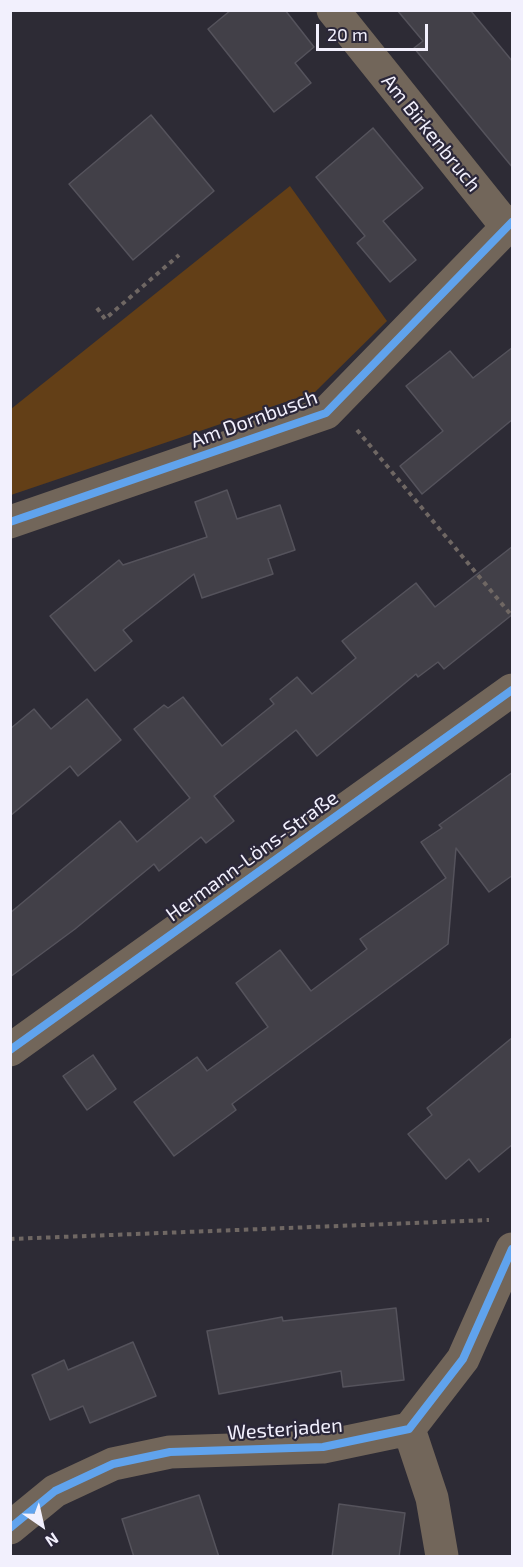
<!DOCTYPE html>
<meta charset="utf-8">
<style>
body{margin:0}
#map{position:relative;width:523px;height:1567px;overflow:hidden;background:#2d2b35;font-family:"Exo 2",sans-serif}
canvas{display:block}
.frame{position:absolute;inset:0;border:12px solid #f2f0fd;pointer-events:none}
.north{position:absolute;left:12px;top:1495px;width:60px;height:60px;-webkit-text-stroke:4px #2b2739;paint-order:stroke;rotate:146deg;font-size:16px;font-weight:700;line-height:24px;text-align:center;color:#f2f0fd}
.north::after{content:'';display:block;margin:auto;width:21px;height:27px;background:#f2f0fd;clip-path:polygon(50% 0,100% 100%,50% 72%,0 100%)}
.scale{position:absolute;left:316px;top:24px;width:112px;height:27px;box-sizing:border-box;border:3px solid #f2f0fd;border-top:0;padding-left:8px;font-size:18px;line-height:21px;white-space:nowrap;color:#f2f0fd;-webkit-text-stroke:4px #2b2739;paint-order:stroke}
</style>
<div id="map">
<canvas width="523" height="1567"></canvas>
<div class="frame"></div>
<div class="north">N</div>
<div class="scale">20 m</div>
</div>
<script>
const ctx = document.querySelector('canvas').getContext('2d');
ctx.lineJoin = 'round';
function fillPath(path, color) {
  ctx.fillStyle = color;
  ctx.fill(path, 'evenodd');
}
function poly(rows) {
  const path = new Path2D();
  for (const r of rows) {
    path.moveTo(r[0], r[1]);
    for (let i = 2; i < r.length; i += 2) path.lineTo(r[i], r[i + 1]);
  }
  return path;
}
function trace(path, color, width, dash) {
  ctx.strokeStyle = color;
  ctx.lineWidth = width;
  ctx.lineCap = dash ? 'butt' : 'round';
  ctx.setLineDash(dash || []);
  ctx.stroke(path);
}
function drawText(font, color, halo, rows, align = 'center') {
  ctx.font = font + ' "Exo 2",sans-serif';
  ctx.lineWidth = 4.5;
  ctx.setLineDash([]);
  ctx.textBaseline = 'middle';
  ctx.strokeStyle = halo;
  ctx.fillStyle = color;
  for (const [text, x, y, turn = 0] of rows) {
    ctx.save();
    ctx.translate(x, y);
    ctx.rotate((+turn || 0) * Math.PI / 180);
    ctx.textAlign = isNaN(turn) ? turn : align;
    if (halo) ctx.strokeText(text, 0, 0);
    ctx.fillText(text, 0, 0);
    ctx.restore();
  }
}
fillPath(poly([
 [290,186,387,321,315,392,11,495,11,409]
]), '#633f17');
const building = poly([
 [231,10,285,10,314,47,295,63,311,83,274,112,208,29,231,10],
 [397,10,470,10,513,62,513,168,414,48,423,41,397,10],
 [151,115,214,191,133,260,69,184,151,115],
 [373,128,423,188,383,221,416,260,390,282,357,243,365,236,316,177,373,128],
 [513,347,513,419,422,494,400,466,443,431,406,386,450,351,473,378,513,347],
 [227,490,237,519,280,505,295,550,268,559,273,574,202,598,194,574,123,630,132,641,95,671,50,616,119,560,123,565,207,537,195,502,227,490],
 [513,546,513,614,444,669,438,662,418,677,416,674,317,756,296,730,214,796,234,821,206,843,201,837,159,871,154,864,75,929,10,977,10,913,120,821,137,842,190,798,134,729,164,705,168,708,183,697,222,746,274,704,270,699,297,677,312,694,356,658,342,641,416,583,435,607,513,546],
 [87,699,121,740,78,776,70,766,10,816,10,729,34,709,51,729,87,699],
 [513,772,513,875,489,892,456,848,448,944,232,1104,236,1110,174,1156,134,1102,197,1057,207,1071,268,1027,236,983,280,950,311,991,367,949,360,939,446,878,421,842,442,828,439,825,513,772],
 [513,1037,513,1144,479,1172,469,1159,446,1179,408,1134,432,1115,427,1108,513,1037],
 [93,1055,116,1089,87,1110,63,1076,93,1055],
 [396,1308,404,1380,343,1387,341,1371,219,1394,207,1331,282,1317,283,1321,396,1308],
 [133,1342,156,1396,90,1423,83,1406,50,1420,32,1375,64,1360,68,1370,133,1342],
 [199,1495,219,1557,134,1557,122,1519,199,1495],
 [339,1504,405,1513,399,1557,332,1557,339,1504]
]);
fillPath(building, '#424048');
trace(building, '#55535c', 1.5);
trace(poly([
 [97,308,105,319,179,255],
 [357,430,512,616],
 [10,1239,489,1220]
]), '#6f6763', 4, [4.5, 4.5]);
trace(poly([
 [333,10,507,227],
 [10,522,326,413,512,222],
 [10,1050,512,690],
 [409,1429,432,1498,442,1556],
 [10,1528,55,1491,113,1464,170,1452,323,1447,409,1429,463,1359,512,1249]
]), '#72665a', 33);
trace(poly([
 [10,522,326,413,512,222],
 [10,1050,512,690],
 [10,1528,55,1491,113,1464,170,1452,323,1447,409,1429,463,1359,512,1249]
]), '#60a3ed', 8);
drawText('20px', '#f2f0fd', '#2b2739', [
 ["Am Birkenbruch",431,133,51],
 ["Am Dornbusch",254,419,-20],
 ["Hermann-Löns-Straße",252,856,-36],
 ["Westerjaden",285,1429,-4]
]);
</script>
